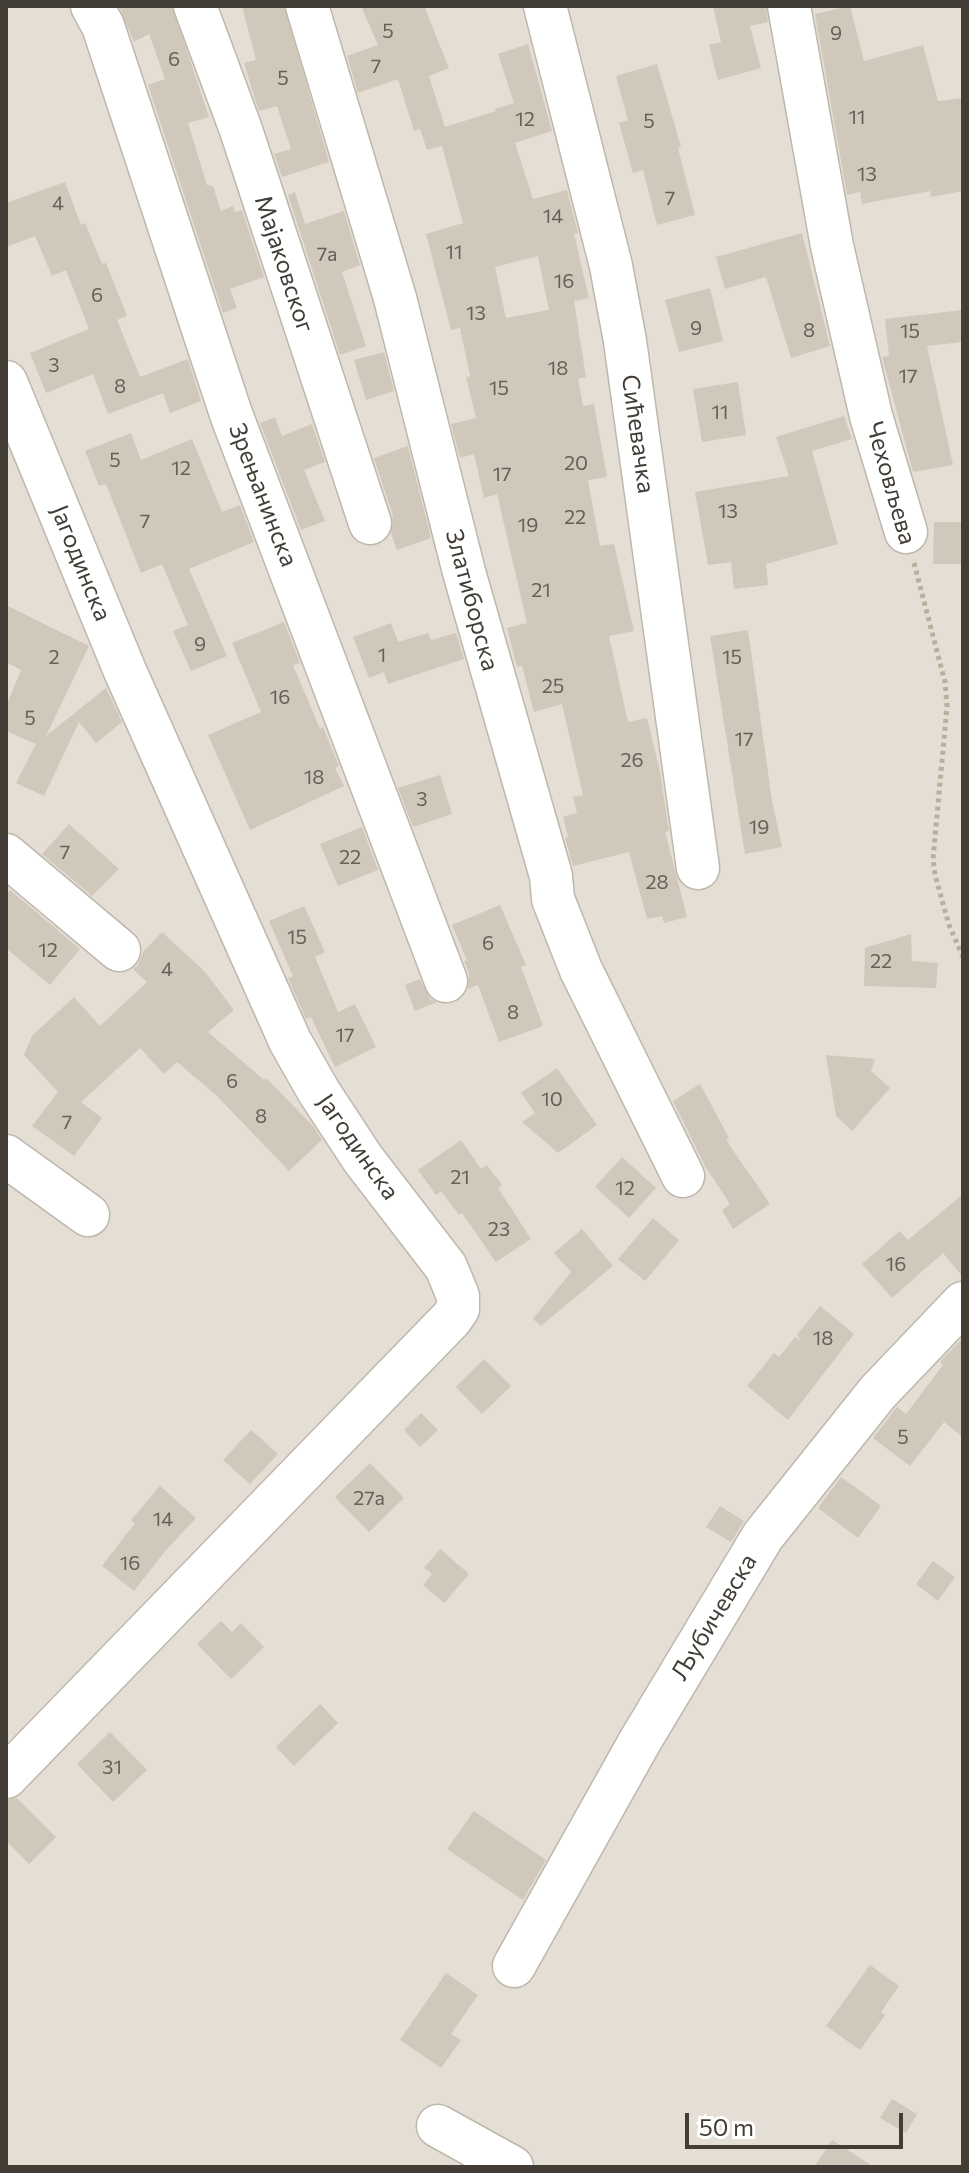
<!DOCTYPE html>
<meta charset="utf-8">
<style>
body{margin:0}
#map{position:relative;width:969px;height:2173px;overflow:hidden;background:#f0ede5;font-family:Commissioner,sans-serif}
canvas{display:block}
.frame{position:absolute;inset:0;border:8px solid #423d35;pointer-events:none}
.scale{position:absolute;left:685px;top:2113px;width:218px;height:36px;box-sizing:border-box;border:4px solid #423d35;border-top:0;padding-left:10px;font-size:24px;line-height:28px;white-space:nowrap;color:#423d35;-webkit-text-stroke:6px #fff;paint-order:stroke}
</style>
<div id="map">
<canvas width="969" height="2173"></canvas>
<div class="frame"></div>
<div class="scale">50 m</div>
</div>
<script>
const ctx = document.querySelector('canvas').getContext('2d');
ctx.lineJoin = 'round';
function fillPath(path, color) {
  ctx.fillStyle = color;
  ctx.fill(path, 'evenodd');
}
function poly(rows) {
  const path = new Path2D();
  for (const r of rows) {
    path.moveTo(r[0], r[1]);
    for (let i = 2; i < r.length; i += 2) path.lineTo(r[i], r[i + 1]);
  }
  return path;
}
function trace(path, color, width, dash) {
  ctx.strokeStyle = color;
  ctx.lineWidth = width;
  ctx.lineCap = dash ? 'butt' : 'round';
  ctx.setLineDash(dash || []);
  ctx.stroke(path);
}
function drawText(font, color, halo, rows, align = 'center') {
  ctx.font = font + ' Commissioner,sans-serif';
  ctx.lineWidth = 6;
  ctx.setLineDash([]);
  ctx.textBaseline = 'middle';
  ctx.strokeStyle = halo;
  ctx.fillStyle = color;
  for (const [text, x, y, turn = 0] of rows) {
    ctx.save();
    ctx.translate(x, y);
    ctx.rotate((+turn || 0) * Math.PI / 180);
    ctx.textAlign = isNaN(turn) ? turn : align;
    if (halo) ctx.strokeText(text, 0, 0);
    ctx.fillText(text, 0, 0);
    ctx.restore();
  }
}
fillPath(poly([
 [6,6,963,6,963,2167,6,2167]
]), '#e4ded4');
fillPath(poly([
 [119,6,172,6,209,117,188,123,207,185,213,186,221,211,233,206,235,212,242,210,264,277,230,289,237,308,223,313,148,85,165,79,149,34,134,42],
 [242,6,284,6,329,162,282,177,274,154,291,149,277,106,259,111,253,93,244,63,256,60],
 [361,6,424,6,449,68,429,76,445,127,496,111,495,109,514,103,498,54,528,44,552,131,515,143,533,199,567,190,578,233,574,234,589,298,574,301,586,377,578,379,583,406,594,404,607,477,588,480,600,546,614,544,634,631,609,636,628,722,647,718,660,772,669,831,665,832,687,917,664,923,662,916,647,919,629,852,573,866,565,838,568,837,563,817,577,813,573,797,583,795,562,704,534,712,522,666,517,667,507,628,527,623,497,494,484,498,474,454,460,458,451,424,476,418,466,377,470,376,460,328,451,330,426,234,463,223,442,146,427,150,420,129,414,131,398,79,358,93,347,56,378,45],
 [538,256,549,310,506,318,495,267],
 [713,6,766,6,768,22,750,26,761,68,718,80,709,45,721,42],
 [850,6,864,61,923,45,938,101,963,98,963,191,931,197,930,191,862,204,860,192,847,195,815,14],
 [657,64,681,147,678,148,695,215,657,225,643,170,633,173,619,123,628,120,616,76],
 [65,182,81,225,85,223,102,264,106,263,127,316,117,320,140,377,188,359,201,401,170,413,163,393,108,414,93,374,46,393,30,353,89,329,66,270,52,276,35,236,6,247,6,203],
 [295,192,305,224,344,211,360,265,342,272,366,346,340,355,288,195],
 [802,233,830,346,791,358,766,277,725,289,716,257],
 [710,288,723,341,679,352,665,300],
 [963,310,963,342,927,346,953,465,913,472,882,357,889,356,885,319],
 [384,352,394,391,366,400,354,360],
 [738,382,746,435,702,442,693,389],
 [844,416,852,439,812,451,838,544,766,564,768,585,734,589,731,562,708,565,695,492,789,476,776,437],
 [275,417,282,436,312,424,325,462,304,470,325,521,301,530,260,423],
 [131,433,141,460,192,439,222,512,240,505,254,542,189,569,227,656,191,671,173,631,188,625,162,564,141,573,106,484,99,486,85,451],
 [408,446,431,538,397,550,391,533,393,516,374,458],
 [934,522,963,522,963,564,933,564],
 [6,605,89,646,46,736,106,688,122,722,96,743,79,722,44,796,16,783,36,744,6,731,6,706,21,670,6,662],
 [284,622,300,663,293,665,320,729,323,727,339,766,335,768,344,786,250,830,208,735,261,712,232,643],
 [391,623,398,642,428,633,431,640,456,633,464,659,388,684,384,672,369,678,353,637],
 [748,630,772,801,782,847,745,854,710,636],
 [440,775,452,814,413,827,398,788],
 [69,824,119,869,92,896,42,854],
 [362,827,378,870,338,886,320,844],
 [10,890,80,949,50,985,6,948,6,895],
 [500,905,526,965,521,967,543,1026,499,1042,478,985,468,989,469,973,464,961,467,960,452,925],
 [304,906,325,952,315,957,338,1012,355,1004,376,1047,335,1067,311,1017,306,1019,288,978,293,976,269,921],
 [162,932,205,972,234,1010,208,1032,264,1080,266,1078,313,1126,322,1140,289,1171,216,1095,177,1062,164,1074,140,1048,81,1102,102,1118,74,1156,32,1126,58,1092,24,1055,32,1036,74,997,100,1026,147,982,133,969,138,965,143,952],
 [911,934,912,961,938,963,936,988,864,986,865,948],
 [420,979,430,999,437,1002,415,1011,405,985],
 [826,1055,875,1059,871,1071,890,1088,852,1131,836,1116],
 [557,1068,597,1125,558,1153,522,1122,535,1113,521,1093],
 [700,1084,729,1138,726,1140,770,1204,733,1229,722,1210,730,1204,705,1166,673,1101],
 [461,1140,481,1169,487,1165,502,1185,498,1188,531,1239,496,1262,462,1213,459,1215,441,1191,436,1195,418,1170],
 [622,1157,656,1188,629,1218,595,1187],
 [963,1194,963,1277,943,1253,892,1298,862,1264,900,1231,908,1240],
 [653,1218,679,1240,645,1281,618,1259],
 [582,1229,613,1266,541,1326,533,1319,571,1272,554,1253],
 [820,1306,854,1334,788,1420,747,1386,774,1353,779,1357,795,1337,801,1341,797,1335],
 [963,1338,963,1437,944,1422,910,1466,873,1438,897,1407,906,1414,943,1365,940,1362],
 [484,1359,511,1386,482,1414,456,1387],
 [421,1413,438,1430,420,1447,404,1430],
 [251,1430,278,1454,250,1484,223,1460],
 [370,1463,404,1498,369,1532,335,1497],
 [841,1477,881,1506,858,1538,818,1508],
 [160,1486,196,1518,166,1550,134,1591,102,1566,135,1523,131,1520],
 [720,1506,744,1521,731,1542,706,1527],
 [440,1549,469,1574,444,1603,423,1585,432,1574,424,1568],
 [933,1561,955,1577,938,1601,916,1584],
 [221,1621,232,1632,241,1623,264,1647,231,1679,197,1644],
 [320,1704,338,1723,294,1766,276,1747],
 [110,1732,147,1770,113,1802,77,1764],
 [17,1798,56,1837,29,1864,6,1841,6,1800],
 [474,1811,546,1860,523,1900,447,1849],
 [870,1965,899,1986,881,2012,885,2015,860,2050,826,2026],
 [446,1973,478,1995,451,2034,461,2040,441,2068,400,2040],
 [892,2099,917,2114,906,2133,880,2118],
 [832,2140,874,2167,814,2167]
]), '#d1c8bc');
const minor = poly([
 [92,6,103,26,231,414,446,981],
 [195,6,241,130,370,523],
 [307,6,395,298,464,572,551,876,553,899,581,970,683,1176],
 [545,6,611,266,625,341,698,868],
 [789,6,832,246,871,416,906,532],
 [6,382,125,671,290,1041,319,1092,363,1159,446,1267,458,1296,458,1309,451,1319,6,1777],
 [6,855,119,950],
 [6,1156,88,1215],
 [514,1966,640,1741,763,1536,878,1392,963,1303],
 [438,2126,512,2167]
]);
trace(minor, '#beb7ac', 45);
trace(poly([
 [914,563,945,682,947,706,933,859,935,875,949,925,963,957]
]), '#bbaf9c', 5, [4, 4]);
trace(minor, '#fff', 42);
drawText('20px', '#666057', null, [
 ["5",388,31],
 ["9",836,33],
 ["6",174,59],
 ["7",376,66],
 ["5",283,78],
 ["11",857,117],
 ["12",525,119],
 ["5",649,121],
 ["13",867,174],
 ["7",670,198],
 ["4",58,203],
 ["14",553,216],
 ["11",454,252],
 ["7a",327,254],
 ["16",564,281],
 ["6",97,295],
 ["13",476,313],
 ["9",696,328],
 ["8",809,330],
 ["15",910,331],
 ["3",54,365],
 ["18",558,368],
 ["17",908,376],
 ["8",120,386],
 ["15",499,388],
 ["11",720,412],
 ["5",115,460],
 ["20",576,463],
 ["12",181,468],
 ["17",502,474],
 ["13",728,511],
 ["22",575,517],
 ["7",145,521],
 ["19",528,525],
 ["21",541,590],
 ["9",200,644],
 ["1",382,655],
 ["2",54,657],
 ["15",732,657],
 ["25",553,686],
 ["16",280,697],
 ["5",30,718],
 ["17",744,739],
 ["26",632,760],
 ["18",314,777],
 ["3",422,799],
 ["19",759,827],
 ["7",65,852],
 ["22",350,857],
 ["28",657,882],
 ["15",297,937],
 ["6",488,943],
 ["12",48,950],
 ["22",881,961],
 ["4",167,969],
 ["8",513,1012],
 ["17",345,1035],
 ["6",232,1081],
 ["10",552,1099],
 ["8",261,1116],
 ["7",67,1122],
 ["21",460,1177],
 ["12",625,1188],
 ["23",499,1229],
 ["16",896,1264],
 ["18",823,1338],
 ["5",903,1437],
 ["27a",369,1498],
 ["14",163,1519],
 ["16",130,1563],
 ["31",112,1767]
]);
drawText('24px', '#423d35', '#fff', [
 ["Мајаковског",284,264,72],
 ["Сићевачка",638,434,82],
 ["Чеховљева",891,483,74],
 ["Зрењанинска",263,495,69],
 ["Јагодинска",81,563,68],
 ["Златиборска",472,600,75],
 ["Јагодинска",358,1147,55],
 ["Љубичевска",714,1617,-59]
]);
</script>
